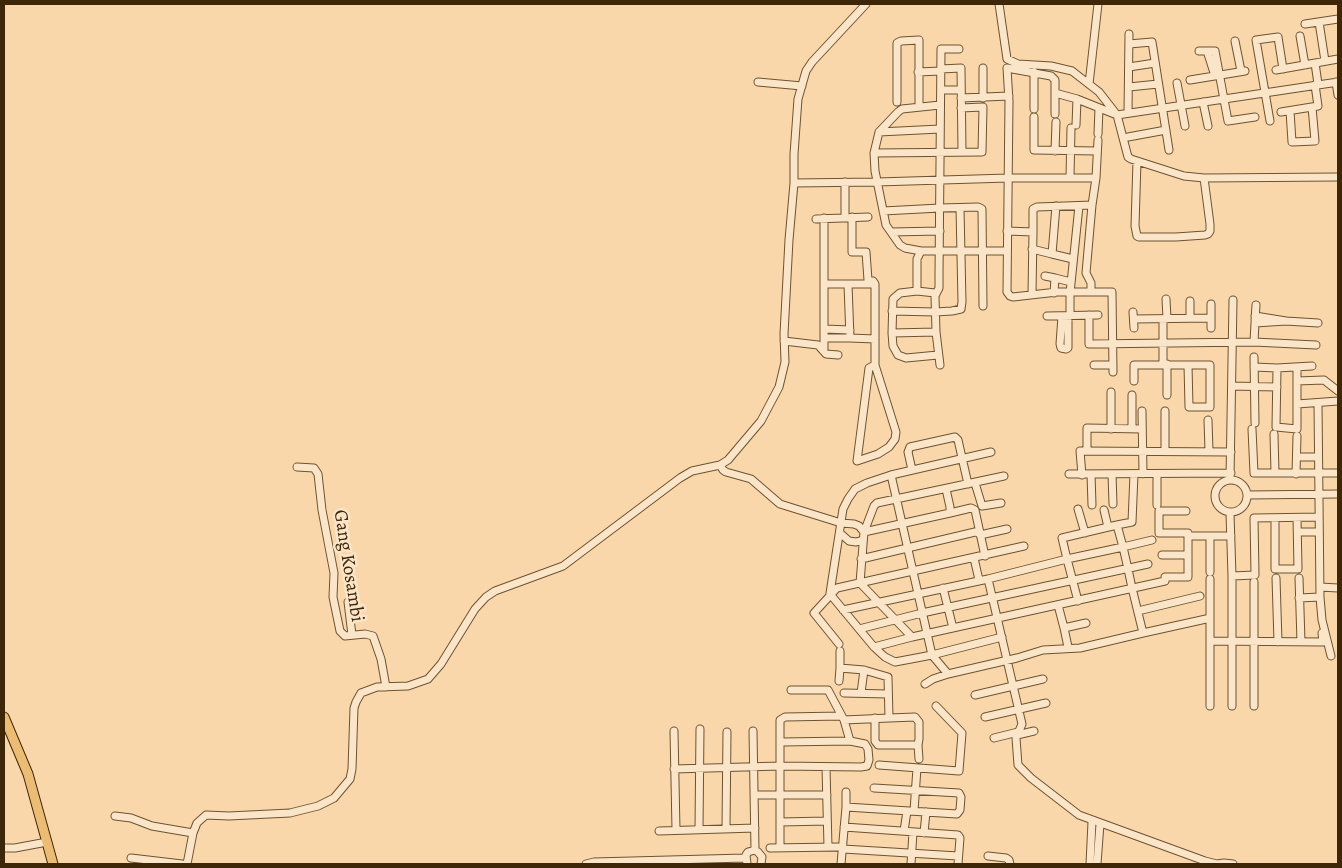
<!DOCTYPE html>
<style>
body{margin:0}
#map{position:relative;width:1342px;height:868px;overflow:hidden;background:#f9d7aa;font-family:Alegreya,serif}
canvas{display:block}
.frame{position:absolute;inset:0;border:5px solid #3e2709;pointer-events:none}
</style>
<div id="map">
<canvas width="1342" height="868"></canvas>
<div class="frame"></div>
</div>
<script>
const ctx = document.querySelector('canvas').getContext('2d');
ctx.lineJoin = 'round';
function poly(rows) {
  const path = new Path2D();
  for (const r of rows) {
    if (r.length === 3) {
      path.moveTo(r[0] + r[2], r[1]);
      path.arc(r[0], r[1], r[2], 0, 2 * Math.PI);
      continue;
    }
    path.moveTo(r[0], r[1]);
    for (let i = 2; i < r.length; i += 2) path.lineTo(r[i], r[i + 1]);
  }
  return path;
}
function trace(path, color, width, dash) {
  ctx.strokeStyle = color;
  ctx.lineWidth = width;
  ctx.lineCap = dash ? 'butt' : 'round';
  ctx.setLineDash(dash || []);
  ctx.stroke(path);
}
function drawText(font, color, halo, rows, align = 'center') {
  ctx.font = font + ' Alegreya,serif';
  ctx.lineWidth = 5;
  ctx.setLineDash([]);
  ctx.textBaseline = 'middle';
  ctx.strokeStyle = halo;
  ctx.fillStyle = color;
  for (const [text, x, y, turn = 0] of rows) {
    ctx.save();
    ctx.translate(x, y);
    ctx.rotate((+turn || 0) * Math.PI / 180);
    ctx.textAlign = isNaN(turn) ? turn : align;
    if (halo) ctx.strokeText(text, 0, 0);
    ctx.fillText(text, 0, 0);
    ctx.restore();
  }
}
const minor = poly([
 [999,4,1007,59,1018,64,1051,66,1072,71,1099,92,1117,115,1338,82],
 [1319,22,1325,61],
 [1305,24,1338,19],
 [1300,36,1305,65],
 [1235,41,1241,71],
 [1129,44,1152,42,1169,150],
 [1199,51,1215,51,1228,121,1255,117],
 [1207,51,1215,76],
 [1315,63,1318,84],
 [1129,67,1155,63],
 [983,68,983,98],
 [941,69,961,68,962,152],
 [1276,70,1338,59],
 [918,72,941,71],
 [1034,72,1034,109],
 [1190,80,1245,71],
 [758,82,802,86],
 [1336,82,1338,95],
 [1177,83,1185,126],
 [1089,84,1098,4],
 [1129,87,1158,84],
 [941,90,961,90],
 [1055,93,1055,114],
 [961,98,1009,96],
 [897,102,897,43,901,41,919,40,919,107],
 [1203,102,1208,126],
 [1290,111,1292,142,1315,141,1312,107],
 [1128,112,1129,34],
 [1281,112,1318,106,1315,85],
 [1034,117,1034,150,1097,151],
 [1270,121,1256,40,1278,37,1283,69],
 [1076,125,1077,99],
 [879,132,940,129],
 [1098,134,1099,108],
 [1128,137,1166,130],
 [1055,151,1056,122],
 [874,153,982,152,983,107,961,108],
 [1137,161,1135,226,1137,236,1139,237,1176,237,1205,235,1208,234,1210,231,1210,224,1204,178],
 [1070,178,1071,128],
 [794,183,877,182,1008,178,1096,178],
 [1056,206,1052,254,1073,259],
 [883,211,940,208,978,207,982,209,983,306],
 [852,217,852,252,866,252,868,280,873,281,875,284,875,365,896,432,895,439,889,447,878,454,857,461,869,368,875,365],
 [824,218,824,349],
 [845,218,845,182],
 [816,219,868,217],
 [1007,231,1033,232,1033,209,1037,207,1092,205,1096,178,1098,140],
 [891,232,940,231],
 [1032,249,1052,254],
 [921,251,1006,251],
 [1045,276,1055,278],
 [824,284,874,284],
 [848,284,850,338,875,339],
 [917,291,935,293],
 [1091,292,1091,283,1086,273,1092,205],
 [1054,293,1055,278,1071,282],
 [1032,294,1033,232],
 [1166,299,1167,319],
 [892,311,935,312,952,311,961,309,962,302,960,208],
 [1133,312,1134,328],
 [1089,315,1089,344,1254,342,1316,345],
 [1047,316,1098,315],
 [1062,316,1060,344,1061,348,1066,349,1068,348,1068,316],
 [1070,316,1070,293,1079,206],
 [1190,318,1190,301],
 [1134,319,1211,318],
 [1163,319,1163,364],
 [1255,320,1256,305],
 [1286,321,1318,323],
 [1211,328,1211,304],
 [824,329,850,330],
 [892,333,936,332],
 [824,338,850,338],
 [784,341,818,345,826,354,838,355],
 [1254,342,1255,323,1286,321,1255,316],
 [938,355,906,358,898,355,893,346,892,333,893,299,900,293,917,291,917,259,921,251,905,248,900,245,886,225,875,171,874,153,879,132,898,112,902,109,940,105],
 [1254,357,1255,423],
 [940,365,936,332,935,296,939,288,939,276,941,49,959,49],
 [1094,365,1113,365],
 [1254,367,1277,368,1312,366],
 [1277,368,1276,427,1297,429,1297,367],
 [1113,372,1112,292,1057,292,1013,297,1010,296,1007,292,1009,101,1007,68,1051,76,1055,80,1055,93,1077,99,1117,115,1128,157,1131,159,1184,176,1204,178,1338,177],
 [1134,381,1134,365,1210,365,1210,407,1189,407,1188,365],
 [1297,381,1324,380,1338,391],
 [1232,386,1277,387],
 [1167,395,1167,364],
 [1318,403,1320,597,1322,620,1331,656],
 [1297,404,1338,401],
 [1142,411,1143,474],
 [1208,420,1209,451],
 [1111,429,1111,392],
 [1132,429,1132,395],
 [1252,429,1254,473,1338,473],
 [1274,434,1275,473],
 [1087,451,1087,428,1142,429],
 [1165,451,1165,411],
 [1297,457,1318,457],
 [720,465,723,470,726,472,751,479,780,504,841,523,854,524,859,526,864,532],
 [297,467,314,468,318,474,322,510,334,573,333,597,340,631,345,636,365,634,373,636,381,659,386,687],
 [912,470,908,452,910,447,955,437,958,440,968,484],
 [1069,474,1231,473],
 [1091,474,1092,505],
 [1112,474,1113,504],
 [1157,474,1157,505],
 [1296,474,1297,436],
 [891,475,932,655,948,674,1017,658,1043,650,1080,648,1143,633],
 [1082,475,1080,451,1231,452],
 [1230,479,1233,300],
 [1231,496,16],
 [975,483,982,506,1001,503],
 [1248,495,1338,494],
 [1078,509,1085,533],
 [1104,510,1108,527],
 [950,513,971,508,975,510,985,556],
 [1230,513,1232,576,1255,575,1254,518,1319,517],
 [1275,518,1275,569,1298,569,1297,518],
 [1117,525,1132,522,1134,474],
 [864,532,950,513,950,507,946,489],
 [1298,532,1318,532],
 [840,533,849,541,856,542,863,540],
 [980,535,1007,529],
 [1188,536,1231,536],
 [1152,540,1123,547,1067,559,1062,538,1117,525,1123,547,1128,569,1132,588,1143,633,1206,619],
 [1162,555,1188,555],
 [974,558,979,580],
 [861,559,975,532,979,533],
 [1210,572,1210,536],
 [1165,577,1188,577,1188,533,1159,533,1159,511,1186,511],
 [1276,578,1278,642],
 [1299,578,1301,642],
 [1320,587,1338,588],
 [943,588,953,628],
 [830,593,843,509,848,499,855,489,867,483,891,475,991,452],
 [830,594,874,647,885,657,895,662,932,655,1002,637],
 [1299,598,1320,597],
 [1078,601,1067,559,988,579,1022,724,1016,738,1018,765,1031,778,1079,815,1205,861,1217,864],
 [348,602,352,635],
 [1058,605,1064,628,1086,623],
 [843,610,988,579],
 [1138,611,1200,596],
 [1064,628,1068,647],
 [859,629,922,613,1148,564],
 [912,637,860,583,864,532,874,506,877,503,1004,476],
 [1210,641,1323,642,1322,633],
 [839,644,814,613,837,588,1024,546],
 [874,647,912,637,1165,581],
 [840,651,840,668],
 [839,681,840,668,864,670,888,677,889,718,844,720],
 [925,684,933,679,948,674],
 [844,693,888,694],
 [861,693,864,670],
 [975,695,1043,679],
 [1210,706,1210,579],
 [1232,706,1232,576],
 [1254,706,1254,582],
 [985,717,1046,703],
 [875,718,875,741,878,745,918,745,919,739,919,722,915,717,889,718],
 [674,731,676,830],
 [753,731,755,850],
 [1017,735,1034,731],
 [994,738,1018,732],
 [781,742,850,741,844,720,828,690,791,690],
 [918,745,919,759],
 [879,765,959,771,962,733,936,706],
 [826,767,828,847],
 [674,769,780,766,780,720,785,717,841,716],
 [755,795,827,795],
 [846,807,957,814,960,810,961,797,959,793,874,788],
 [914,811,917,768],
 [115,816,131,818,152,826,193,833],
 [780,822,827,821],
 [844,827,958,835,960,838,958,864],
 [726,828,727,732],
 [699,829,700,729],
 [659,831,755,828],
 [904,831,907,811],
 [924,833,926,812],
 [4,848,15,848,47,842],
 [770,848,838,847],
 [780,848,780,766,861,767,867,766,869,760,868,749,865,744,850,741],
 [843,849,958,856],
 [988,856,1006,858,1009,860,1010,864],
 [131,858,182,864],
 [187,864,193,833,197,823,206,815,229,816,290,813,318,806,334,798,350,779,352,769,354,708,356,702,361,693,377,687,408,686,428,679,441,664,475,609,486,597,495,591,563,566,680,478,692,471,720,465,728,460,761,421,779,387,785,362,784,334,789,240,794,183,794,154,798,99,806,71,812,62,866,4],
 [586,864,594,862,745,858],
 [747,864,746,855,748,852,755,850,758,852,762,857,761,864],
 [841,864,846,807,846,792],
 [911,864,913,832],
 [1090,864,1092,822],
 [1097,864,1100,824],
 [1217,864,1224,863,1233,864]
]);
const major = poly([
 [4,717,28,774,53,864]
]);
trace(minor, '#6d5331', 9);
trace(major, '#3e2709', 11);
trace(minor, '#fbe5c8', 7);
trace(major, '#ecbc75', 9);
drawText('19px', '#3e2709', '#fbe5c8', [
 ["Gang Kosambi",348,566,81]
]);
</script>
